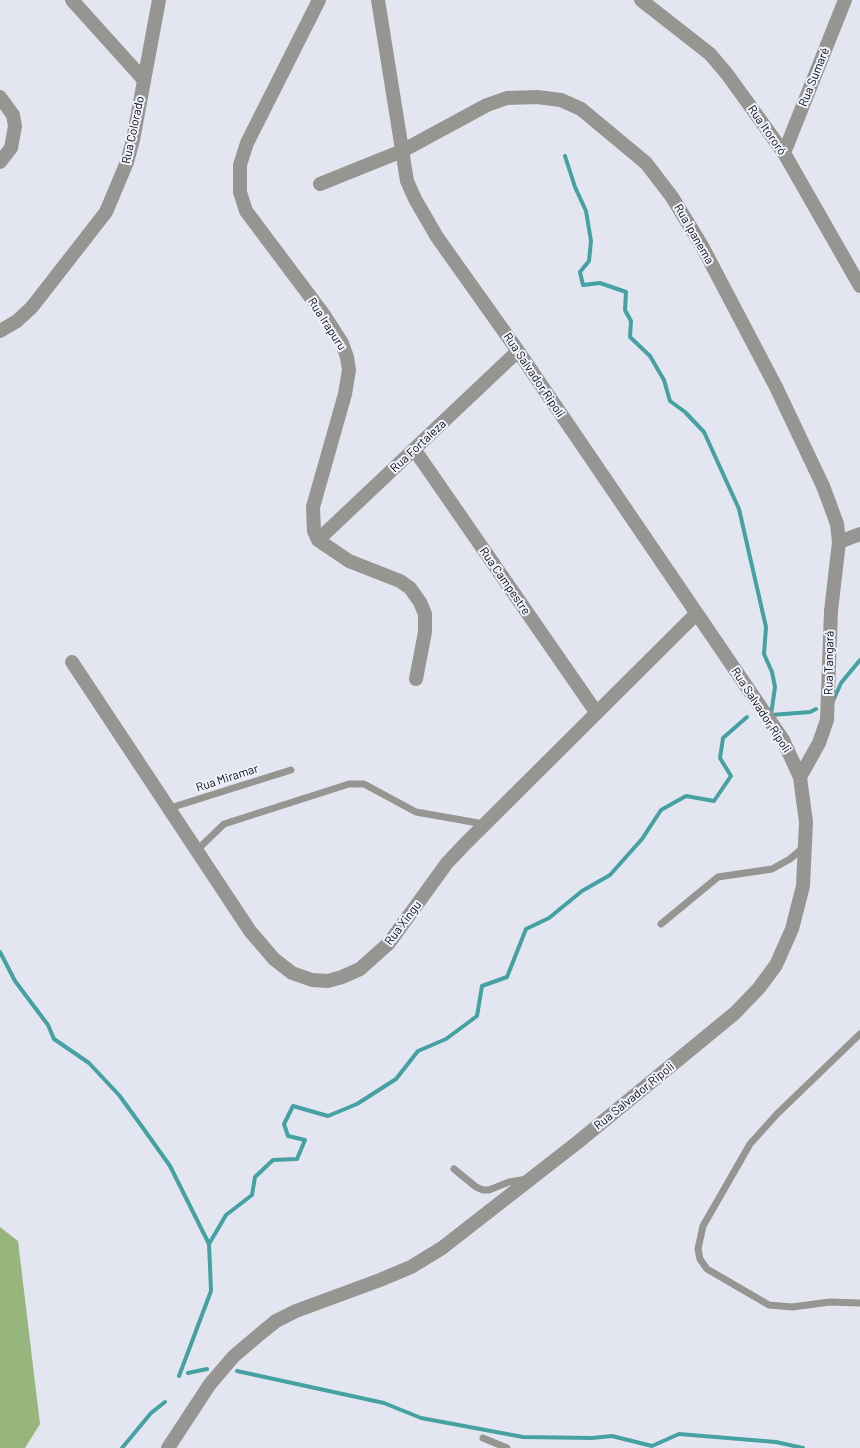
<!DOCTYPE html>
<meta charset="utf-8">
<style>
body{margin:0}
canvas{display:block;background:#e3e6f0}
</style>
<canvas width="860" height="1448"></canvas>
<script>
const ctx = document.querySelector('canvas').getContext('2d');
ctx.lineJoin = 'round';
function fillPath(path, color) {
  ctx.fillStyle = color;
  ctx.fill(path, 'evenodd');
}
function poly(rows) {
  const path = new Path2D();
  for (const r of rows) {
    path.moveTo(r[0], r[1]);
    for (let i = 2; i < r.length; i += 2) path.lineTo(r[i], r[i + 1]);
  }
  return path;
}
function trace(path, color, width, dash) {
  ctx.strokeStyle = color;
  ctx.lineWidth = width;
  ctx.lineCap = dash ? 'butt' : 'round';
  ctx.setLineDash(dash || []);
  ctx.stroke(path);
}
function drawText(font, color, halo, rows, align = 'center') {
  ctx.font = font + ' Barlow,sans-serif';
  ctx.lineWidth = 4;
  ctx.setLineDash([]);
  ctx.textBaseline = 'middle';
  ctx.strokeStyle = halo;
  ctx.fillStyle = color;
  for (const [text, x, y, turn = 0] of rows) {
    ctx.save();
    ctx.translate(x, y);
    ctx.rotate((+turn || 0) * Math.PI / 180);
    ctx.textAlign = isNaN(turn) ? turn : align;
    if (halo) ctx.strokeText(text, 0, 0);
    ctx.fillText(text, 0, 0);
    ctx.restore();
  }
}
fillPath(poly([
 [0,1227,18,1241,40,1424,25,1448,0,1448]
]), '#96b67e');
trace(poly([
 [565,156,575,187,586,211,591,241,589,261,580,272,583,285,600,283,626,292,625,310,631,321,630,337,650,356,664,380,670,401,685,412,704,432,739,509,766,627,764,654,772,672,775,687,771,715,810,712,816,709],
 [833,701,841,683,860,660],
 [0,952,15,981,48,1025,54,1039,89,1063,119,1095,143,1128,170,1166,209,1244],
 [237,1371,384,1403,421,1418,523,1437,592,1438,612,1436,652,1446,679,1434,776,1442,803,1448],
 [188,1373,207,1369],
 [179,1376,211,1291,209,1244,226,1215,252,1195,255,1177,273,1160,297,1159,305,1140,288,1136,284,1124,293,1106,328,1116,357,1104,396,1079,418,1051,446,1039,477,1016,482,986,507,977,526,929,549,918,582,891,610,875,642,839,661,810,686,796,714,801,731,776,720,758,723,738,747,717],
 [122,1448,151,1413,165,1402]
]), '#46a1a3', 4);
trace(poly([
 [170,808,291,770],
 [197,850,224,824,349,784,364,784,416,812,484,824],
 [661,924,718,877,772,869,790,859,804,847],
 [860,1034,777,1114,750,1144,703,1226,698,1249,700,1259,707,1269,769,1305,792,1307,830,1302,860,1303],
 [454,1169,476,1187,483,1190,489,1190,509,1182,527,1179],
 [483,1438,507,1448]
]), '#979591', 7);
trace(poly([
 [72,0,144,80],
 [319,0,247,143,240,165,240,192,246,211,324,315,342,343,347,357,349,370,345,394,313,507,314,531,318,540,349,561,400,581,410,588,420,602,425,614,425,632,416,679],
 [641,0,710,54,727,74,784,153,860,286],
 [0,97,13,115,15,126,11,148,0,162],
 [784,153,845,0],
 [320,184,402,151,487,105,507,98,537,97,561,100,581,109,646,163,672,197,702,246,776,387,823,486,837,524,839,542,831,611,827,720,819,743,800,777],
 [0,331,17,321,32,307,106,212,127,162,133,140,159,0],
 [414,449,596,712],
 [318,540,518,351],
 [839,542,860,534],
 [72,662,250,931,274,959,292,973,312,980,328,981,342,977,360,969,389,943,447,863,465,844,696,614],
 [168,1448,210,1384,234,1356,260,1334,276,1321,296,1311,380,1280,411,1267,442,1248,578,1142,735,1013,759,988,776,965,792,929,803,886,806,822,803,800,800,777,783,740,518,351,437,237,415,199,407,181,378,0]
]), '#979591', 14);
drawText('12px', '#0b0c0f', '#f0f3fd', [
 ["Rua Sumaré",814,77,-68],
 ["Rua Colorado",133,130,-78],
 ["Rua Itororó",767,130,55],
 ["Rua Ipanema",694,234,60],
 ["Rua Irapuru",327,324,57],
 ["Rua Salvador Ripoli",534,375,56],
 ["Rua Fortaleza",418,446,-43],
 ["Rua Campestre",505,581,55],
 ["Rua Tangará",829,663,-89],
 ["Rua Salvador Ripoli",761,710,57],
 ["Rua Miramar",227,778,-18],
 ["Rua Xingu",403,923,-53],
 ["Rua Salvador Ripoli",634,1096,-39]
]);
</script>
